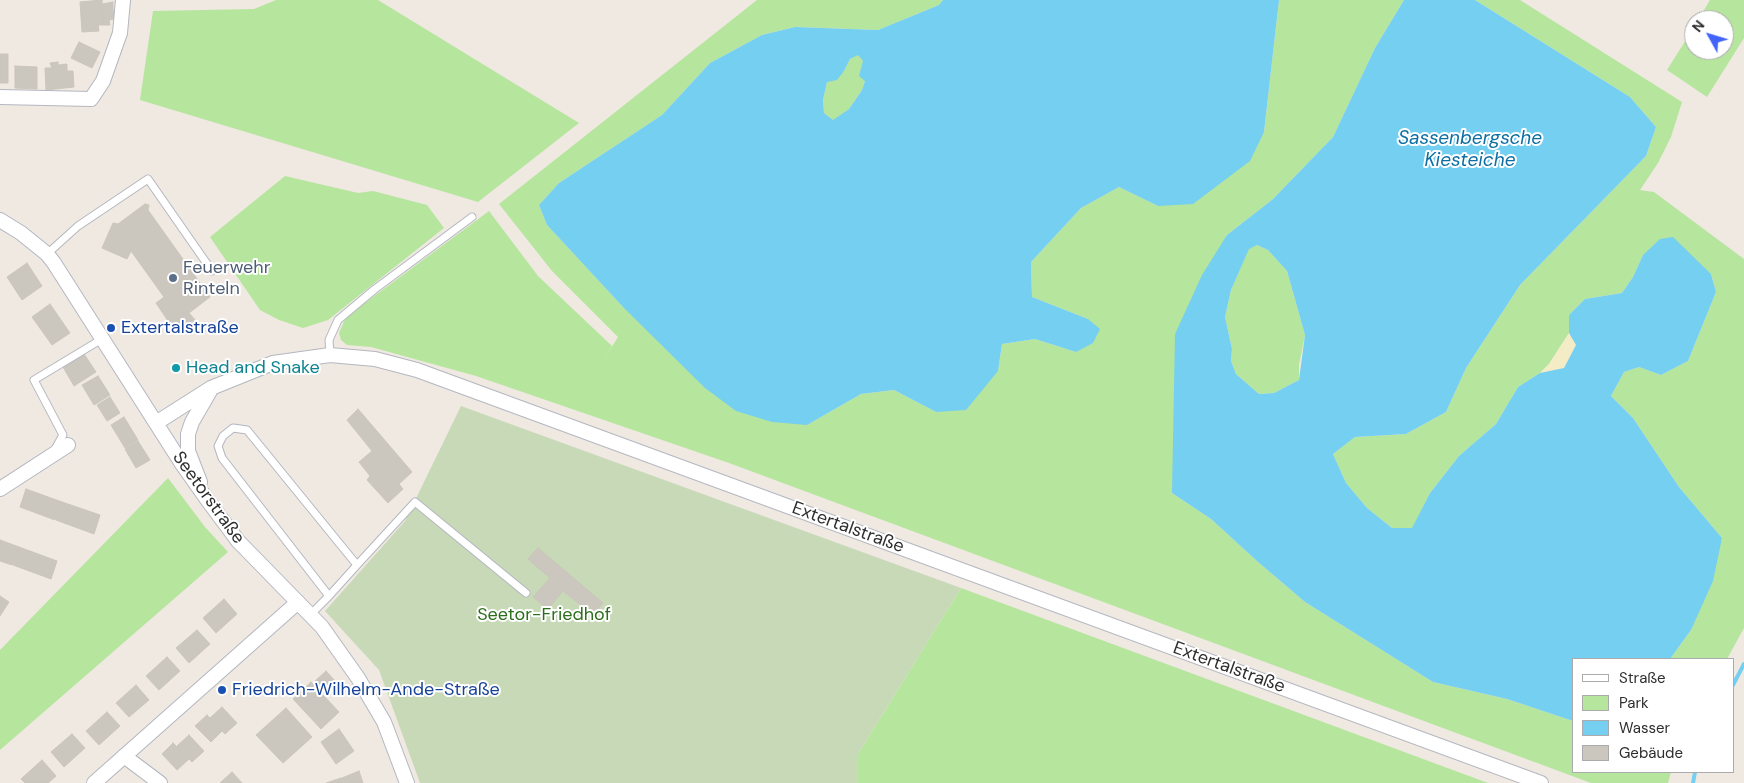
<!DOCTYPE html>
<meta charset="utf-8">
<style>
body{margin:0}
#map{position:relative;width:1744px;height:783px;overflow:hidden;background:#efe9e1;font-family:"DM Sans",sans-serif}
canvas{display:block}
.legend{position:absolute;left:1572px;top:658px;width:162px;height:115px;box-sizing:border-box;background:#fff;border:1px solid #ababab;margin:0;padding:6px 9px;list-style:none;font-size:15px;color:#2e2e2e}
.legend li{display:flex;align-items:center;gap:10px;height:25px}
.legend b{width:25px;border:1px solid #ababab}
.north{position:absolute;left:1684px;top:10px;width:50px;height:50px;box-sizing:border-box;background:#fff;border:1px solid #ababab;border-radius:50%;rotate:309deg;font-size:14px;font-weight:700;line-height:20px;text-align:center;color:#2e2e2e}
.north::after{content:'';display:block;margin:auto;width:18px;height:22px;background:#4264fb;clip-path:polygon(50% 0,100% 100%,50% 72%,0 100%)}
</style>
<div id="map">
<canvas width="1744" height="783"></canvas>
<ul class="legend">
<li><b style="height:6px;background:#fff"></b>Straße</li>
<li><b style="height:14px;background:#b6e59e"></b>Park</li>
<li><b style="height:14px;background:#75cff0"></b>Wasser</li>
<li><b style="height:14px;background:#cbc7bf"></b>Gebäude</li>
</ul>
<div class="north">N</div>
</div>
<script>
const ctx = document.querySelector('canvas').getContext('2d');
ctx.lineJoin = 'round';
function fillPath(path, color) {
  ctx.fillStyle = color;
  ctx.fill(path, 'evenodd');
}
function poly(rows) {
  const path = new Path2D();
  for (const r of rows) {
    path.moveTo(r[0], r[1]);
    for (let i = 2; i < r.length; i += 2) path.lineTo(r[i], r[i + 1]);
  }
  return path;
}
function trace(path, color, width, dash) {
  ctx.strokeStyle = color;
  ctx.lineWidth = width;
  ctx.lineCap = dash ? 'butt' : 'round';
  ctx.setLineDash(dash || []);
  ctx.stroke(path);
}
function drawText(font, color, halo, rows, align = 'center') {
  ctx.font = font + ' "DM Sans",sans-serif';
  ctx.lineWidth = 4;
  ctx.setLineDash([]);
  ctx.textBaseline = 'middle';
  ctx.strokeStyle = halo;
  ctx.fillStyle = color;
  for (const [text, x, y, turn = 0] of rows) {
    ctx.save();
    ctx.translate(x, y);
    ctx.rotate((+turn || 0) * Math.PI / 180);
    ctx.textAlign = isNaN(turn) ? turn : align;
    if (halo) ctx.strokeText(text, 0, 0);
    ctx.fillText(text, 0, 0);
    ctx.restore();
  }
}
fillPath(poly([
 [276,0,378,0,579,123,478,202,140,100,153,11,254,9],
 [757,0,943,0,939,5,878,30,795,27,762,35,710,63,662,115,559,183,539,205,547,225,623,307,807,425,861,394,894,390,936,412,998,371,1002,344,1035,339,1076,352,1088,319,1032,297,1031,262,1081,208,1119,187,1158,206,1264,132,1279,0,1404,0,1375,48,1333,137,1273,199,1227,235,1172,493,1211,519,1258,562,1305,602,1433,682,1507,699,1573,721,1573,772,1671,772,1668,783,1591,783,729,463,476,376,371,347,347,345,341,340,339,333,346,317,489,211,538,276,612,346,603,361,618,337,552,271,499,204],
 [1475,0,1520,0,1682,102,1671,137,1658,163,1640,190,1654,192,1744,259,1744,628,1727,659,1670,659,1691,630,1722,538,1679,487,1633,418,1611,396,1624,372,1639,367,1661,375,1688,361,1716,292,1711,274,1643,255,1633,277,1622,293,1585,299,1569,315,1569,333,1549,364,1540,373,1518,387,1496,424,1459,456,1430,493,1412,529,1392,528,1367,508,1346,483,1333,454,1355,437,1406,434,1446,412,1466,368,1520,285,1646,156,1656,127,1630,97],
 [1710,0,1744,0,1744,38,1707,97,1667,70,1694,27,1694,50,1724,50,1724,20,1698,20],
 [858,54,863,61,865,81,862,90,849,109,834,121,824,113,823,100,827,82,844,71,850,59],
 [285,176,358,193,373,191,427,205,444,228,328,320,303,328,279,320,260,310,210,237],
 [1257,245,1268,250,1287,271,1305,335,1299,365,1299,380,1274,393,1259,394,1236,374,1231,361,1232,349,1225,317,1231,290,1249,248],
 [168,478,205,527,228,552,0,750,0,650],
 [961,588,1488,783,858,783,858,754]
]), '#b6e59e');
fillPath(poly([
 [1569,333,1576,345,1564,368,1540,373,1549,364]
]), '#f3ecc5');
fillPath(poly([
 [461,406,961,588,858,754,858,783,420,783,379,670,325,611,405,521]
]), '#c8d9b8');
fillPath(poly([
 [943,0,1279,0,1264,132,1250,161,1193,204,1158,206,1119,187,1081,208,1031,262,1032,297,1088,319,1100,329,1093,343,1076,352,1035,339,1002,344,998,371,966,410,936,412,894,390,861,394,807,425,772,422,736,411,705,388,623,307,547,225,539,205,559,183,662,115,710,63,762,35,795,27,878,30,939,5],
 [858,55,863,61,859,76,865,81,862,90,849,109,833,120,824,113,823,100,827,82,837,80,844,71,850,59],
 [1404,0,1475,0,1630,97,1656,127,1646,156,1520,285,1466,368,1446,412,1406,434,1355,437,1333,454,1346,483,1367,508,1392,528,1412,528,1430,493,1459,456,1496,424,1518,387,1540,373,1564,368,1576,345,1569,333,1569,315,1585,299,1622,293,1633,277,1643,255,1660,239,1673,237,1711,274,1716,292,1688,361,1661,375,1639,367,1624,372,1611,396,1633,418,1679,487,1722,538,1713,581,1691,630,1670,659,1573,659,1573,721,1507,699,1433,682,1305,602,1258,562,1211,519,1172,493,1175,334,1202,275,1227,235,1273,199,1333,137,1375,48],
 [1257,245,1268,250,1287,271,1305,335,1299,380,1274,393,1259,394,1236,374,1231,361,1232,349,1225,317,1231,290,1249,249]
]), '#75cff0');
trace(poly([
 [1733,685,1744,664],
 [1693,783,1695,772]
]), '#75cff0', 4);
const building = poly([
 [102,0,103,22,109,20,110,25,98,25,99,31,82,32,80,2,102,0],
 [113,2,113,11,116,12,117,18,103,22,102,4,113,2],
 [79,42,100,52,92,68,71,58,79,42],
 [0,54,8,54,8,83,0,83,0,54],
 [58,62,58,65,67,64,67,71,73,71,74,87,46,90,45,68,52,68,50,63,58,62],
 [15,66,37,67,37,89,15,88,15,66],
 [145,204,149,205,148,210,210,297,189,313,196,321,190,325,183,328,175,326,168,321,156,303,164,297,131,251,127,259,102,248,113,223,118,224,145,204],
 [27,263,42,286,22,300,7,277,27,263],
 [50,304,70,333,52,345,32,317,50,304],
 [84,354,96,372,74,386,63,367,84,354],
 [98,376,110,395,94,405,82,385,98,376],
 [110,397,120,413,107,421,97,405,110,397],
 [358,409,412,472,399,484,403,489,388,503,367,480,370,476,359,462,372,451,347,420,358,409],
 [124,417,138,440,125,448,111,425,124,417],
 [138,441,150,460,136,468,125,449,138,441],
 [26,489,62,502,55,520,20,507,26,489],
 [62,502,100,515,94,534,56,520,62,502],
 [0,540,19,547,12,565,0,561,0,540],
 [19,547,57,561,51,579,13,565,19,547],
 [538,548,603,603,593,615,563,591,548,609,533,597,550,578,528,559,538,548],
 [0,596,9,602,0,616,0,596],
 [224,599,237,614,216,633,203,618,224,599],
 [197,630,210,644,189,663,176,648,197,630],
 [167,657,180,671,159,690,146,676,167,657],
 [326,671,336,682,324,693,314,682,326,671],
 [311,682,339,712,321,729,293,699,311,682],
 [136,685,149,700,129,717,116,703,136,685],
 [222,707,237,723,225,734,210,718,222,707],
 [286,708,312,737,283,763,256,735,286,708],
 [107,712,120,726,99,745,86,731,107,712],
 [207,715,222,731,211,742,195,726,207,715],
 [339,729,354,751,336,764,321,742,339,729],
 [72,734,85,748,64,767,51,752,72,734],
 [189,735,204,751,192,762,177,746,189,735],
 [173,743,189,759,177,770,162,754,173,743],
 [42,760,56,776,48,783,25,783,21,779,42,760],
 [359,771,363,783,344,783,342,778,359,771],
 [232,772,242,783,220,783,232,772],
 [341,778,343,783,326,783,341,778]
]);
fillPath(building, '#cbc7bf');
trace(building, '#cbc5ba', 1);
const lane = poly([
 [47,254,78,226,148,179,212,271],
 [330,355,329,340,338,320,375,289,472,217],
 [54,451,63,435,34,380,102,339],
 [357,565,415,502,526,593],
 [310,615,329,596,357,565,247,430,233,428,223,436,218,446,222,458,329,596]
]);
const street = poly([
 [0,97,91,99,103,81,120,33,123,0],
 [0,220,21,233,47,254,54,263,182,464,206,498,238,541,322,627,358,678,384,722,407,783],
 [156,423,211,388,273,363,330,355,375,359,417,370,1541,783],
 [200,482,188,451,188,434,192,422,210,391],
 [0,489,68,445],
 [124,756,160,783],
 [94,783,298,602]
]);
trace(lane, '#b4b7c1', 9);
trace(street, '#b4b7c1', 16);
trace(lane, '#fff', 7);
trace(street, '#fff', 14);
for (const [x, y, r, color] of [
 [173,278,5,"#5c6f8a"],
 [111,328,5,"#1a4fb4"],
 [176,368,5,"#0f9aa8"],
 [222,690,5,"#1a4fb4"]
]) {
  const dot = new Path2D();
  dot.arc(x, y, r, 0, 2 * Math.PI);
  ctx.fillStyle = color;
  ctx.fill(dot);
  trace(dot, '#fff', 2);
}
drawText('18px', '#4e5e75', '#fff', [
 ["Feuerwehr",183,268],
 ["Rinteln",183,289]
], 'left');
drawText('18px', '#164399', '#fff', [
 ["Extertalstraße",121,328],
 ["Friedrich-Wilhelm-Ande-Straße",232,690]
], 'left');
drawText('18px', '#0d838f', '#fff', [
 ["Head and Snake",186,368]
], 'left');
drawText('18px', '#2e2e2e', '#fff', [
 ["Seetorstraße",208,498,54],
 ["Extertalstraße",848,528,20],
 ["Extertalstraße",1229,668,20]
]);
drawText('18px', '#2c6e1b', '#fff', [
 ["Seetor-Friedhof",544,615]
]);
drawText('italic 19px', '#0d6fa3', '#fff', [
 ["Sassenbergsche",1470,139],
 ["Kiesteiche",1470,161]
]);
</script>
